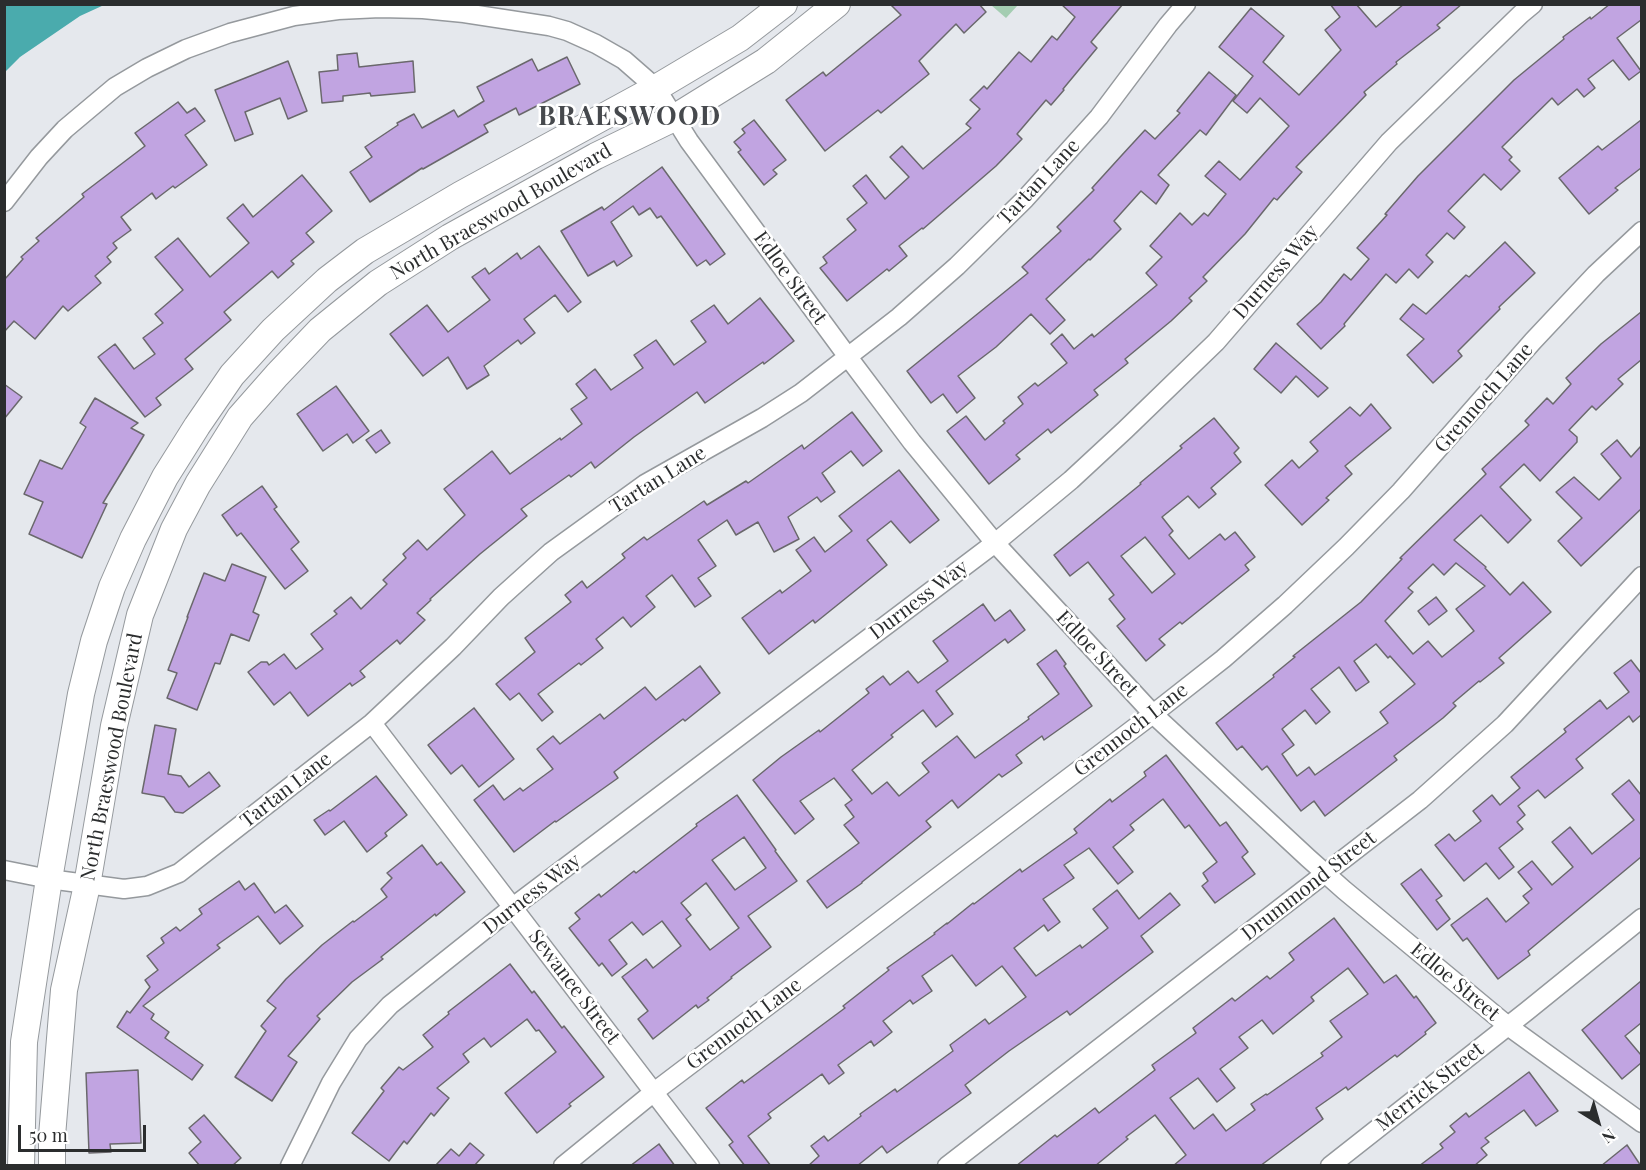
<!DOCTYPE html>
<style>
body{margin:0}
#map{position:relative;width:1646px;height:1170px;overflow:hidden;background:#e5e8ed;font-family:"Playfair Display",serif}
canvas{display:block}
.frame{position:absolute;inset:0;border:6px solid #2b2d2e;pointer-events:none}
.north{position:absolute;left:1568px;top:1092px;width:60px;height:60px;-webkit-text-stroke:4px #fff;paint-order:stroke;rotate:143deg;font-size:16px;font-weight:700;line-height:24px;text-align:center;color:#2b2d2e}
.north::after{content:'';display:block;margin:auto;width:21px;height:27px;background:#2b2d2e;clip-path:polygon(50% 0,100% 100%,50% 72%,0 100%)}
.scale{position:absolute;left:18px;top:1125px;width:128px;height:27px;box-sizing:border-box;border:3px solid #2b2d2e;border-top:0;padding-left:8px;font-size:18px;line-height:21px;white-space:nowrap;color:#2b2d2e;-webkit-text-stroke:4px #fff;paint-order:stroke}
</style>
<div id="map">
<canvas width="1646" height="1170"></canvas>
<div class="frame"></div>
<div class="north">N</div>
<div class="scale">50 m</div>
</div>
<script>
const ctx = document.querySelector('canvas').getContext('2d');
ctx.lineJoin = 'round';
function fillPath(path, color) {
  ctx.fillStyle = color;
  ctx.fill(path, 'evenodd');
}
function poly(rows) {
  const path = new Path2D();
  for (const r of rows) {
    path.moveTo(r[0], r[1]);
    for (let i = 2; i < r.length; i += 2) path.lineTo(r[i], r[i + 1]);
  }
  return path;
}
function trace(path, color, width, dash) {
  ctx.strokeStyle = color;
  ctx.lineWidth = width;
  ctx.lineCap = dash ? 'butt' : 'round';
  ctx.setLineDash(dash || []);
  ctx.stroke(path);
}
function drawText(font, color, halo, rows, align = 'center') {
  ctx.font = font + ' "Playfair Display",serif';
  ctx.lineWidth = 5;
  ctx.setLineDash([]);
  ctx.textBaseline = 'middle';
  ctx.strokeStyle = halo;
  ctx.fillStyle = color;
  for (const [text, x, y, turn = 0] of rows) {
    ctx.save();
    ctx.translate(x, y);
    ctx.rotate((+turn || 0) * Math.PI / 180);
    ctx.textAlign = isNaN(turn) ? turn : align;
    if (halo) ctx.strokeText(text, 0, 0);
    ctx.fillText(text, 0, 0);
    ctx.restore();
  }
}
fillPath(poly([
 [991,5,1018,5,1006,18]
]), '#a4cdb2');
fillPath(poly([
 [5,4,104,4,104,5,80,16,20,57,5,72]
]), '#4aabad');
const building = poly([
 [890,4,979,4,986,12,964,33,956,24,919,61,929,74,881,113,878,110,825,151,786,100,823,72,826,76,901,15,890,4],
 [1061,4,1123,4,1091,42,1097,48,1063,89,1064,90,1051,105,1046,100,1017,134,1022,139,996,166,923,229,922,228,899,246,907,256,889,271,887,269,847,301,820,268,827,263,823,257,856,230,847,219,867,203,853,186,866,175,885,199,909,177,890,157,902,146,923,169,971,128,966,124,980,109,970,100,984,86,987,89,1019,52,1031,62,1052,36,1057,40,1075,17,1061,4],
 [1330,4,1356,4,1376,27,1404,4,1462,4,1437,25,1440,28,1396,62,1397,64,1364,92,1366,95,1296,167,1302,172,1277,200,1274,198,1245,234,1203,277,1207,281,1189,298,1192,301,1171,321,1125,359,1128,363,1094,390,1098,395,1051,433,1048,429,1016,455,1020,459,989,484,947,431,966,416,985,440,1005,423,1003,421,1023,404,1018,397,1035,383,1038,386,1067,363,1051,344,1062,334,1074,349,1092,334,1094,337,1157,285,1146,273,1162,257,1150,246,1180,213,1192,225,1204,213,1208,216,1226,194,1205,176,1219,161,1240,180,1289,126,1260,98,1247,113,1233,101,1253,76,1219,47,1251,8,1284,36,1263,62,1299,95,1341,50,1325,30,1340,17,1330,4],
 [1610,4,1641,4,1641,20,1617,38,1641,71,1629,80,1613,60,1588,79,1595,88,1584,97,1577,89,1558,105,1552,98,1502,147,1512,157,1509,160,1520,171,1501,190,1484,174,1448,211,1465,227,1454,239,1447,233,1426,255,1433,262,1418,278,1409,269,1396,283,1386,274,1344,324,1345,326,1321,349,1297,324,1321,302,1344,274,1351,280,1369,259,1357,248,1387,215,1385,214,1418,176,1514,80,1564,39,1563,37,1590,17,1591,19,1610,4],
 [357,53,359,67,413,61,415,92,371,96,370,93,343,96,343,101,322,103,319,72,338,70,337,55,357,53],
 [567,57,580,84,519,115,516,108,484,125,488,132,423,169,422,168,370,202,350,172,372,157,365,147,398,125,397,123,414,114,422,128,454,110,458,117,484,101,477,87,532,59,538,71,567,57],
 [288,61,307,111,288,119,280,98,245,112,253,134,235,141,215,90,288,61],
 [1209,72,1236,95,1206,135,1200,130,1158,175,1169,185,1156,204,1141,191,1114,221,1121,229,1090,260,1089,259,1046,299,1065,320,1050,334,1031,314,996,347,958,376,975,398,957,413,943,394,931,403,907,371,1028,273,1022,267,1061,231,1057,227,1094,190,1092,188,1122,155,1145,130,1155,139,1180,113,1177,111,1209,72],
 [178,102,187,113,195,108,205,121,185,135,207,165,175,188,173,186,156,199,152,193,121,217,131,230,113,243,117,248,107,257,111,262,95,276,101,283,68,311,63,306,35,339,14,321,4,332,4,280,23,259,21,257,39,241,36,238,84,197,82,194,145,146,135,133,178,102],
 [754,120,786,160,773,170,777,174,764,185,738,152,741,150,734,142,745,133,742,129,754,120],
 [1641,120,1641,168,1615,188,1618,190,1589,214,1559,178,1598,146,1602,150,1641,120],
 [662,167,725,254,710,265,706,260,697,266,661,216,657,218,650,208,639,215,633,206,611,222,632,256,617,266,614,261,588,276,561,231,602,207,604,210,662,167],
 [302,175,332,211,306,233,314,242,291,261,294,264,278,278,272,271,224,312,231,320,185,359,193,369,156,398,161,405,145,417,98,357,115,344,134,369,155,354,143,338,163,323,155,314,183,290,155,257,178,238,210,277,249,243,227,218,243,204,253,217,302,175],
 [1505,242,1535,273,1499,307,1500,309,1458,351,1462,356,1433,383,1407,355,1424,339,1400,319,1413,304,1426,314,1466,275,1469,277,1505,242],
 [539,246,581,302,568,312,555,295,524,319,535,333,521,344,518,340,484,366,489,375,467,389,448,357,423,376,390,334,427,305,448,332,490,300,472,277,485,268,489,274,517,253,521,259,539,246],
 [760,298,794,341,764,364,763,362,705,403,697,392,634,437,595,468,591,462,571,477,569,475,521,509,527,516,480,554,430,599,431,600,417,613,425,620,400,644,397,640,360,671,365,677,352,686,350,683,308,716,290,692,274,705,248,672,261,662,267,662,269,665,284,654,296,669,323,649,311,634,337,614,334,611,351,597,361,609,387,584,383,580,406,558,403,554,418,540,427,550,465,515,444,489,492,451,510,474,560,438,561,440,582,424,571,409,587,398,576,384,595,369,611,390,643,368,634,355,656,340,674,365,706,342,691,321,714,305,728,324,760,298],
 [1641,312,1641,360,1618,379,1623,384,1596,410,1592,406,1569,430,1577,437,1577,442,1540,481,1524,464,1500,487,1531,520,1508,543,1481,515,1454,540,1486,567,1485,568,1510,595,1523,582,1551,612,1499,658,1504,663,1480,682,1479,681,1453,703,1456,706,1443,718,1394,756,1397,760,1325,816,1314,801,1301,811,1267,766,1262,770,1242,746,1237,750,1216,723,1274,677,1273,675,1295,657,1293,656,1361,602,1402,559,1400,558,1486,474,1482,469,1529,425,1525,421,1547,398,1553,404,1571,384,1566,378,1601,344,1641,312],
 [1456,563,1485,586,1456,609,1474,631,1442,657,1428,641,1413,654,1385,621,1413,592,1408,588,1433,564,1444,575,1456,563],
 [1376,644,1388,658,1390,656,1415,684,1380,712,1388,723,1315,775,1309,767,1297,776,1282,754,1294,745,1282,729,1305,710,1316,724,1330,712,1311,689,1339,667,1356,691,1369,682,1354,661,1376,644],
 [1276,343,1328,388,1318,397,1296,376,1281,393,1254,369,1276,343],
 [4,384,22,397,4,419,4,384],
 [336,386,369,431,353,443,347,434,323,451,297,414,336,386],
 [95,398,138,423,131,428,144,435,103,503,107,504,82,558,29,534,43,502,24,494,40,460,62,469,86,427,80,423,95,398],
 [1371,404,1391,428,1345,466,1352,474,1326,498,1329,500,1302,525,1265,485,1292,460,1299,468,1318,451,1310,442,1350,407,1360,416,1371,404],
 [852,412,882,451,863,466,851,451,822,473,835,492,821,502,817,497,788,517,799,539,774,552,758,522,736,535,727,520,698,540,716,566,698,578,711,596,695,607,672,575,646,596,655,607,631,627,623,617,596,639,603,648,581,665,579,663,538,694,553,712,542,721,519,693,510,700,496,684,535,652,525,638,571,602,565,595,582,581,587,588,625,558,622,554,644,537,647,540,704,501,707,505,746,481,748,483,802,445,804,449,852,412],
 [1214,418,1239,448,1234,453,1241,462,1211,488,1216,494,1199,508,1188,496,1162,517,1173,531,1169,535,1189,559,1220,534,1225,540,1235,532,1255,557,1245,565,1249,570,1182,624,1180,622,1159,639,1165,645,1146,661,1117,626,1125,619,1109,599,1114,595,1088,562,1070,576,1054,555,1141,484,1140,483,1182,448,1180,446,1214,418],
 [1145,537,1175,574,1152,593,1121,556,1145,537],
 [381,430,390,443,376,453,366,440,381,430],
 [1617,440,1631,457,1641,446,1641,509,1581,566,1558,541,1582,518,1556,492,1574,477,1599,500,1621,478,1601,454,1617,440],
 [899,470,939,520,910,543,891,521,867,540,887,565,815,623,813,620,769,654,742,618,780,590,782,593,811,571,796,550,814,537,825,552,852,531,839,516,899,470],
 [262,486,277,507,274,509,299,542,291,549,308,571,285,589,241,533,237,536,222,515,262,486],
 [232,564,266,577,253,612,259,615,249,641,231,634,220,664,215,663,197,710,167,698,177,673,168,670,188,617,187,617,204,573,225,581,232,564],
 [1436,597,1447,611,1429,625,1418,611,1436,597],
 [983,604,995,621,1010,610,1025,630,1008,643,1005,639,936,691,953,714,936,727,923,710,891,735,893,737,852,770,872,794,887,782,899,796,929,772,922,763,957,736,975,758,1029,719,1028,717,1059,694,1037,664,1056,650,1066,664,1064,666,1092,706,1044,740,1042,736,1016,755,1022,763,1002,777,999,774,958,808,952,800,926,821,931,827,862,882,862,883,827,908,807,881,859,843,844,825,854,817,845,805,852,800,834,778,800,801,814,819,795,834,753,780,781,757,819,730,820,732,869,693,866,689,883,676,890,685,908,671,918,683,948,661,933,641,983,604],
 [1631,660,1641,673,1641,715,1633,722,1629,716,1576,759,1583,768,1545,798,1538,790,1518,806,1525,815,1517,822,1523,829,1499,848,1514,867,1499,879,1486,863,1464,881,1435,845,1449,834,1455,841,1481,821,1473,811,1492,795,1500,805,1520,788,1511,777,1566,732,1564,729,1600,700,1607,709,1629,692,1614,673,1631,660],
 [700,666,720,693,685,721,683,719,614,772,618,778,556,822,555,821,514,852,474,800,493,785,504,800,520,788,523,791,553,769,537,749,553,736,560,744,600,714,604,719,645,687,656,700,700,666],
 [474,708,514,759,479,787,462,765,451,774,428,745,474,708],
 [155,725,176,729,168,774,181,776,189,787,209,772,220,786,183,813,175,812,164,797,142,793,155,725],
 [1166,755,1220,826,1226,822,1248,852,1242,857,1255,874,1215,903,1202,886,1208,881,1203,873,1217,862,1189,825,1185,828,1163,799,1130,825,1134,830,1113,847,1133,872,1118,884,1089,848,1064,865,1074,878,1043,899,1060,922,1048,931,1044,925,1014,948,1036,976,1080,945,1082,948,1108,928,1093,909,1117,890,1139,919,1170,893,1180,905,1141,936,1153,952,1070,1015,1067,1011,1009,1051,965,1085,971,1093,887,1153,882,1146,857,1166,808,1166,819,1156,811,1146,824,1136,828,1141,861,1116,860,1114,895,1089,897,1092,953,1051,950,1045,985,1019,989,1024,1026,997,1002,966,976,986,952,955,922,976,932,991,913,1004,910,1000,883,1021,892,1032,874,1046,871,1041,838,1065,844,1073,829,1084,822,1074,768,1114,771,1118,748,1136,771,1166,745,1166,729,1145,733,1142,706,1108,742,1080,744,1083,845,1008,843,1006,889,970,887,968,935,934,934,933,947,923,947,924,973,903,974,904,1020,869,1022,872,1077,833,1074,829,1110,799,1112,802,1146,776,1144,772,1166,755],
 [376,776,407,815,385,833,387,836,367,852,344,821,325,835,314,820,329,810,330,811,376,776],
 [1629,780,1641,795,1641,857,1528,951,1530,955,1498,979,1467,938,1463,941,1451,925,1487,898,1506,922,1529,903,1523,896,1532,889,1518,872,1532,861,1552,885,1573,867,1552,842,1570,827,1592,854,1634,820,1612,794,1629,780],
 [737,795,776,850,775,851,797,881,748,916,771,947,731,977,732,978,707,998,709,1000,698,1008,696,1005,653,1039,638,1019,648,1011,622,977,646,959,653,968,681,946,662,921,643,935,632,922,609,940,627,964,612,976,602,963,599,966,569,928,580,919,575,913,599,894,601,897,634,871,636,873,697,826,696,824,737,795],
 [744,837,766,868,735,890,712,860,744,837],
 [706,883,739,928,710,950,686,919,691,915,681,903,706,883],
 [422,845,437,865,441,862,465,892,436,916,435,914,381,957,383,959,352,982,317,1016,320,1019,288,1056,297,1062,272,1101,235,1077,266,1031,261,1026,276,1008,267,1001,286,979,322,945,353,921,354,922,387,897,381,889,392,878,387,873,422,845],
 [1421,869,1442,896,1436,900,1450,919,1437,930,1401,884,1421,869],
 [239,881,245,890,254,883,275,913,286,905,303,926,280,944,258,916,217,945,220,948,143,1006,154,1014,151,1019,169,1032,165,1038,203,1065,192,1080,117,1027,127,1011,130,1013,150,987,145,980,158,970,147,956,164,943,161,938,176,927,180,931,202,914,199,909,239,881],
 [1334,918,1384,983,1396,975,1414,998,1416,996,1436,1023,1425,1032,1426,1034,1397,1057,1395,1055,1348,1090,1346,1087,1316,1108,1323,1119,1260,1166,1173,1166,1186,1155,1155,1115,1126,1137,1128,1139,1095,1166,1016,1166,1055,1135,1057,1137,1095,1108,1099,1113,1155,1070,1152,1065,1196,1033,1193,1028,1232,998,1235,1001,1267,976,1270,979,1294,960,1289,953,1334,918],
 [1348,968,1368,994,1330,1021,1342,1037,1321,1053,1323,1056,1267,1095,1266,1094,1251,1104,1255,1110,1226,1131,1213,1114,1194,1129,1170,1098,1198,1078,1217,1102,1235,1088,1220,1069,1248,1048,1239,1037,1262,1020,1273,1034,1314,1001,1311,997,1348,968],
 [510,964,532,993,534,991,562,1028,564,1026,604,1077,569,1104,571,1106,537,1133,505,1093,556,1052,539,1030,536,1031,527,1019,491,1047,484,1038,463,1054,469,1062,437,1088,449,1098,434,1116,431,1113,407,1144,404,1141,389,1161,352,1133,384,1091,381,1088,399,1067,403,1070,433,1047,423,1035,449,1014,448,1012,510,964],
 [1641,981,1641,1023,1625,1036,1641,1055,1641,1063,1622,1079,1582,1030,1641,981],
 [138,1070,141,1143,110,1144,111,1152,89,1153,86,1073,138,1070],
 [1529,1072,1558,1111,1536,1126,1524,1110,1485,1138,1489,1142,1481,1148,1487,1155,1474,1166,1419,1166,1443,1148,1440,1144,1455,1132,1450,1126,1466,1113,1469,1117,1529,1072],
 [204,1115,241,1158,232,1166,200,1166,189,1153,201,1142,189,1128,204,1115],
 [470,1143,484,1155,474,1166,435,1166,451,1149,459,1156,470,1143],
 [659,1144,675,1166,630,1166,659,1144],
 [1627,1145,1641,1166,1601,1166,1627,1145]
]);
fillPath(building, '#c1a4e1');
trace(building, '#6a686c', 1.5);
const minor = poly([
 [4,202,39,157,65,129,115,87,147,68,186,49,230,33,294,16,338,10,380,8,423,9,464,13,549,26,567,31,596,44,624,60,656,88,689,141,848,357,912,442,995,543,1153,714,1308,858,1344,890,1508,1026,1642,1123],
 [372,723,710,1166],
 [4,870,49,879,124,889,147,886,179,873,372,723,453,647,501,597,551,552,645,484,762,418,801,393,899,317,957,266,1025,199,1099,117,1168,25,1186,4],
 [290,1166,331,1083,358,1039,390,1005,513,907,995,543,1071,480,1125,430,1216,342,1389,142,1521,14,1533,4],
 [563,1166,654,1092,1153,714,1223,659,1285,605,1346,547,1401,491,1533,341,1596,274,1642,231],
 [947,1166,1420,800,1505,724,1642,576],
 [1330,1166,1527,1011,1642,918]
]);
const secondary = poly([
 [21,1166,24,1042,49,879,81,694,94,641,112,587,133,539,165,477,197,426,232,375,273,330,327,280,365,251,460,195,656,88,740,38,784,4],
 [52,1166,52,1136,64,990,87,885,114,726,140,615,174,529,198,484,240,417,277,375,320,330,378,283,450,237,596,156,674,118,766,61,837,4]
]);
trace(minor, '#95999d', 21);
trace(secondary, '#95999d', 28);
trace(minor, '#fff', 18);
trace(secondary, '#fff', 26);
drawText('20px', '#2b2d2e', '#fff', [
 ["Tartan Lane",1039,182,-47],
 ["North Braeswood Boulevard",501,212,-30],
 ["Durness Way",1276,272,-49],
 ["Edloe Street",790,278,54],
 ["Grennoch Lane",1484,398,-49],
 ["Tartan Lane",658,480,-32],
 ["Durness Way",919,600,-37],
 ["Edloe Street",1097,654,47],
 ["Grennoch Lane",1131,730,-38],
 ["North Braeswood Boulevard",112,757,-79],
 ["Tartan Lane",286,790,-38],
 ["Drummond Street",1309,886,-38],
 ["Durness Way",532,894,-38],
 ["Edloe Street",1455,982,40],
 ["Sewanee Street",574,987,53],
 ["Grennoch Lane",744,1024,-37],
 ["Merrick Street",1430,1087,-38]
]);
ctx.letterSpacing = '1.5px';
drawText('bold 26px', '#46494d', '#fff', [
 ["BRAESWOOD",630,117]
]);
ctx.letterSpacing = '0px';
</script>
